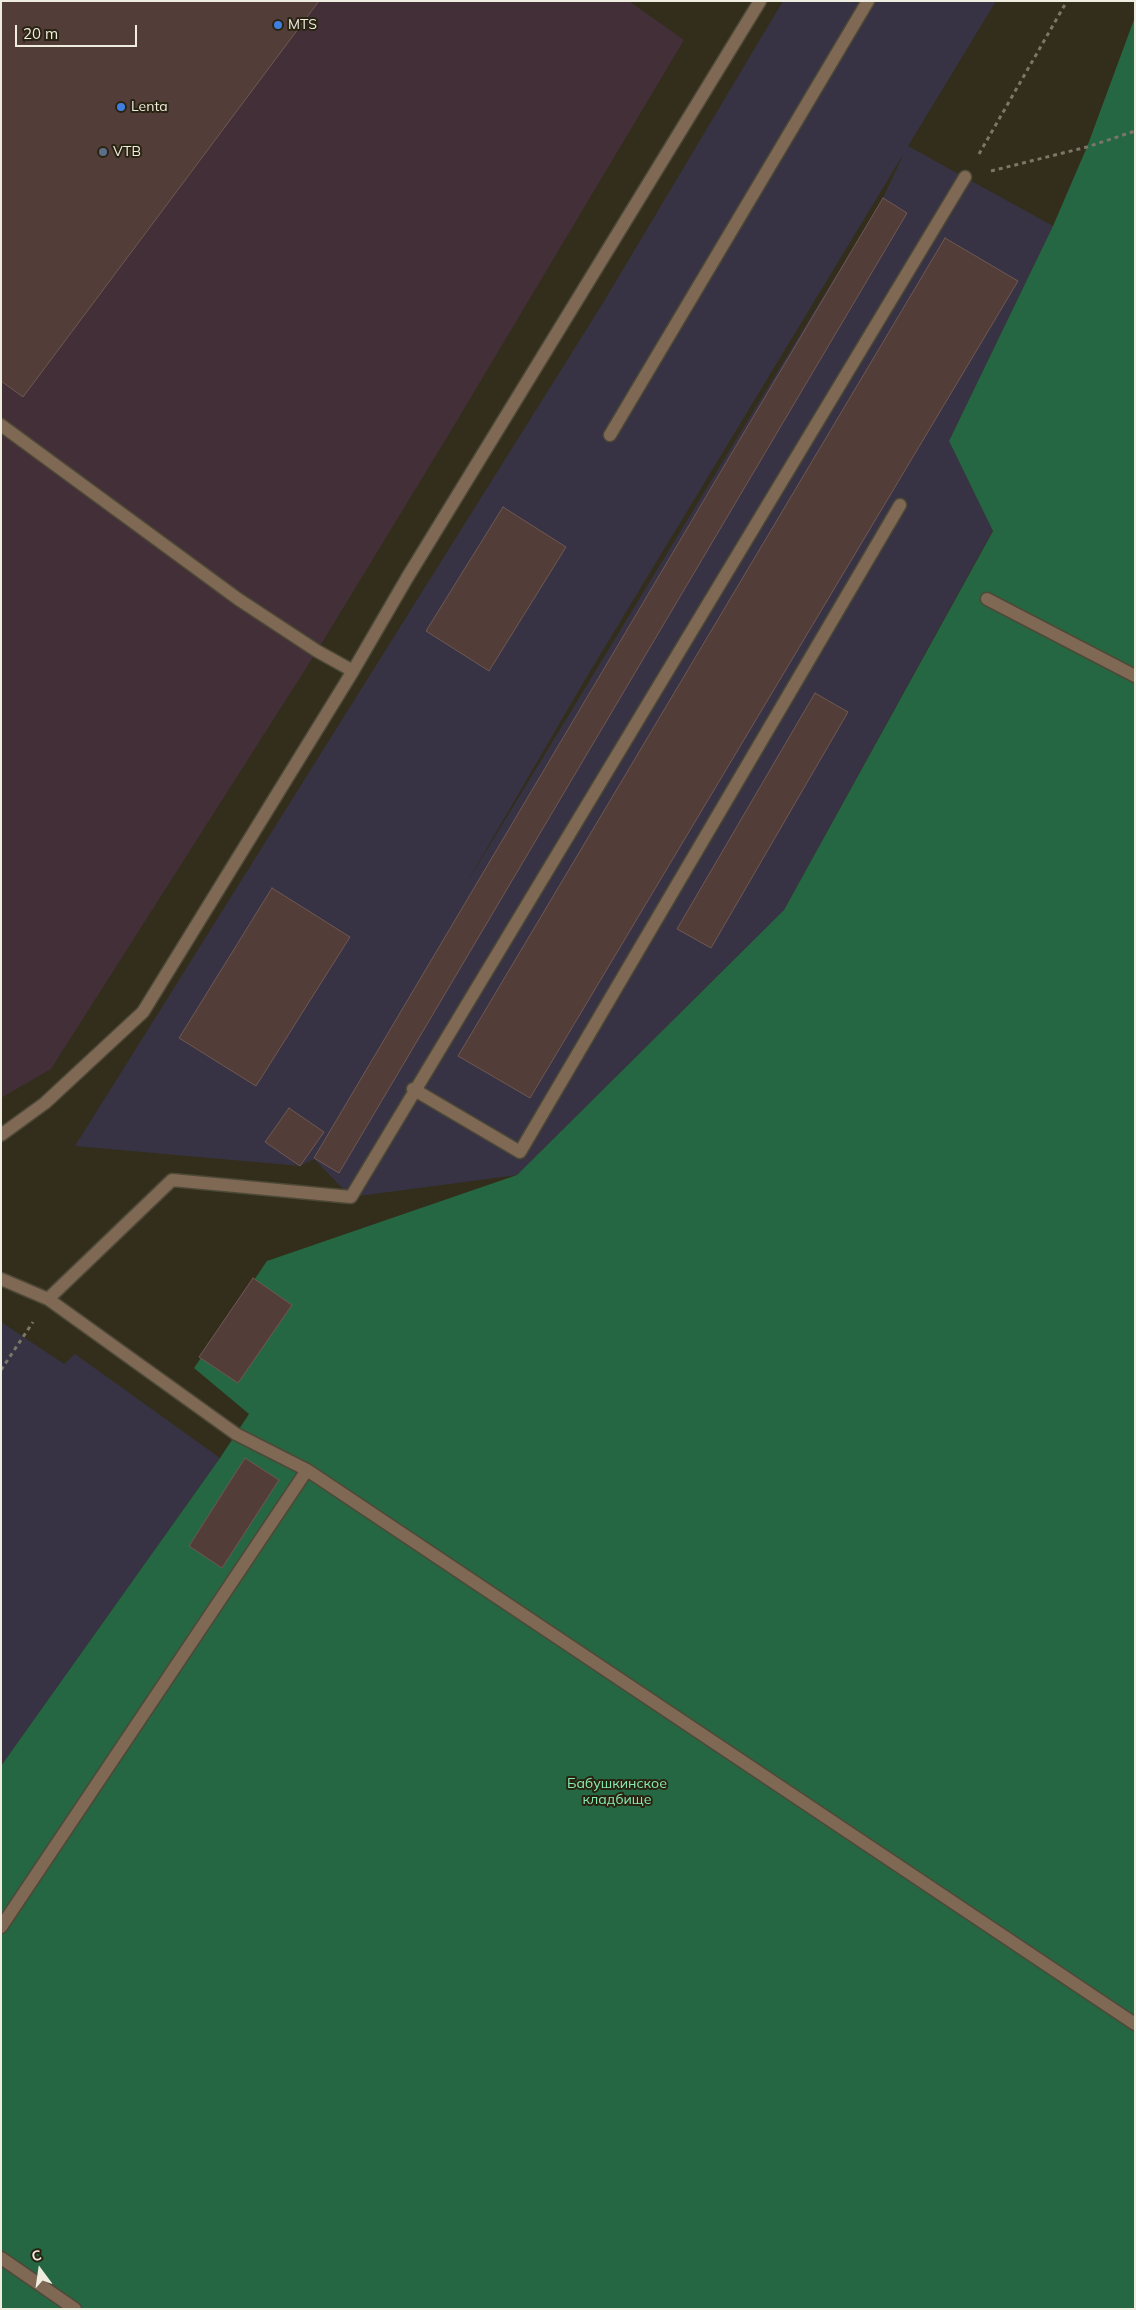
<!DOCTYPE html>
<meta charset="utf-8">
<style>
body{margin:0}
#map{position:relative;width:1136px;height:2310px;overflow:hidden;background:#332e1b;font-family:Mulish,sans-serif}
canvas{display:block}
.frame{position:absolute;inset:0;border:2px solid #efece0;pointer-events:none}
.north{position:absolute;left:15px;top:2245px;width:50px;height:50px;-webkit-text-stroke:4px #292412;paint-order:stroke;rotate:346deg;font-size:14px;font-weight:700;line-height:20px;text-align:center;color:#efece0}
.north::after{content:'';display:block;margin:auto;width:18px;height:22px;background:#efece0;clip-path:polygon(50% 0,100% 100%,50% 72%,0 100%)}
.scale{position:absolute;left:15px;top:25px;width:122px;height:22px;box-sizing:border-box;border:2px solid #efece0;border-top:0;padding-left:6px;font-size:15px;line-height:18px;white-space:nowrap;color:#efece0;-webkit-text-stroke:4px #292412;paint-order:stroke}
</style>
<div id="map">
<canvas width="1136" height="2310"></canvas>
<div class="frame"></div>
<div class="north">С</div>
<div class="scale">20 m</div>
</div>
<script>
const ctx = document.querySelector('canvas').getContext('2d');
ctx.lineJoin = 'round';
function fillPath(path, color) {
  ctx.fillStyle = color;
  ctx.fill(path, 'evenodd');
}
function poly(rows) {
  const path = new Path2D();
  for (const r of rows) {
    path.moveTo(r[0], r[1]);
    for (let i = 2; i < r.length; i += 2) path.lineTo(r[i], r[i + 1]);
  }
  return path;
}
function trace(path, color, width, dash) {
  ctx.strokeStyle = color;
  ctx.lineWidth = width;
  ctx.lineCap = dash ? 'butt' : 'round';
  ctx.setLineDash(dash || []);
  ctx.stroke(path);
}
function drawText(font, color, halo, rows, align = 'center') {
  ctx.font = font + ' Mulish,sans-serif';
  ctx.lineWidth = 4;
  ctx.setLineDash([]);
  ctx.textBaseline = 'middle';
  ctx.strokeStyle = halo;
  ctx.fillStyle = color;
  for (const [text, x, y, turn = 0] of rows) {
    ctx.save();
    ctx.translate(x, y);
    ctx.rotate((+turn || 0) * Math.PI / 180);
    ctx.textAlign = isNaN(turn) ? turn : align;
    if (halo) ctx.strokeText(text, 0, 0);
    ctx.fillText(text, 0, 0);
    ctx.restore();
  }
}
fillPath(poly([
 [1,1,629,1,684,40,452,429,317,651,56,1061,51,1069,1,1098]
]), '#422f37');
fillPath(poly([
 [783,1,996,1,908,146,1053,226,949,441,993,530,784,910,517,1175,351,1197,314,1159,300,1166,75,1146,603,303],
 [904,153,883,198,463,889,583,683],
 [1,1322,64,1364,75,1354,220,1458,1,1766]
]), '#373344');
fillPath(poly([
 [1135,17,1135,2309,1,2309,1,1766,220,1458,249,1414,194,1368,267,1261,517,1175,784,910,993,531,949,441,1053,226,1087,147]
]), '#256743');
const building = poly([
 [1,1,319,1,23,397,1,381,1,1],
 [883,198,907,213,339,1173,314,1158,883,198],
 [945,238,1018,281,530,1098,458,1056,945,238],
 [503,507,566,547,489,671,426,631,503,507],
 [815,693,848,712,711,948,677,929,815,693],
 [272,888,350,937,256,1086,179,1038,272,888],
 [289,1108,324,1132,300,1166,265,1142,289,1108],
 [253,1278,292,1305,238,1383,199,1357,253,1278],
 [245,1458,279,1480,222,1568,189,1546,245,1458]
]);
fillPath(building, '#523d38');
trace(building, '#6f5853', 1);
const minor = poly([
 [1,425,238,599,317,651,353,671],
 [610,435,868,1],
 [987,599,1135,676],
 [413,1089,520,1152,900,505],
 [1,1135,45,1103,143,1012,353,671,407,578,760,1],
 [1,1279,48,1299,236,1434,307,1470,1135,2024],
 [48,1299,172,1180,351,1197,965,177],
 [1,1927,307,1470],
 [1,2258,75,2309]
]);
trace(minor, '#4d4937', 15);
trace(poly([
 [979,154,1067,1],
 [991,171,1087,147,1135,131],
 [1,1370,33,1322]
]), '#7b7666', 3, [4, 4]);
trace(minor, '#7f6854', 12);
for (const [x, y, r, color] of [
 [278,25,5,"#3f7fe0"],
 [121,107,5,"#3f7fe0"],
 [103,152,5,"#5c6f8a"]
]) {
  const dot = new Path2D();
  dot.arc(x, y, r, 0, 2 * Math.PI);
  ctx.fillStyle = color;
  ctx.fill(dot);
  trace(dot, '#292412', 2);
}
drawText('14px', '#efece0', '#292412', [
 ["MTS",288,25],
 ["Lenta",131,107],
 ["VTB",113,152]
], 'left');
drawText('14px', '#88eab0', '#292412', [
 ["Бабушкинское",617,1784],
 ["кладбище",617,1800]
]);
</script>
